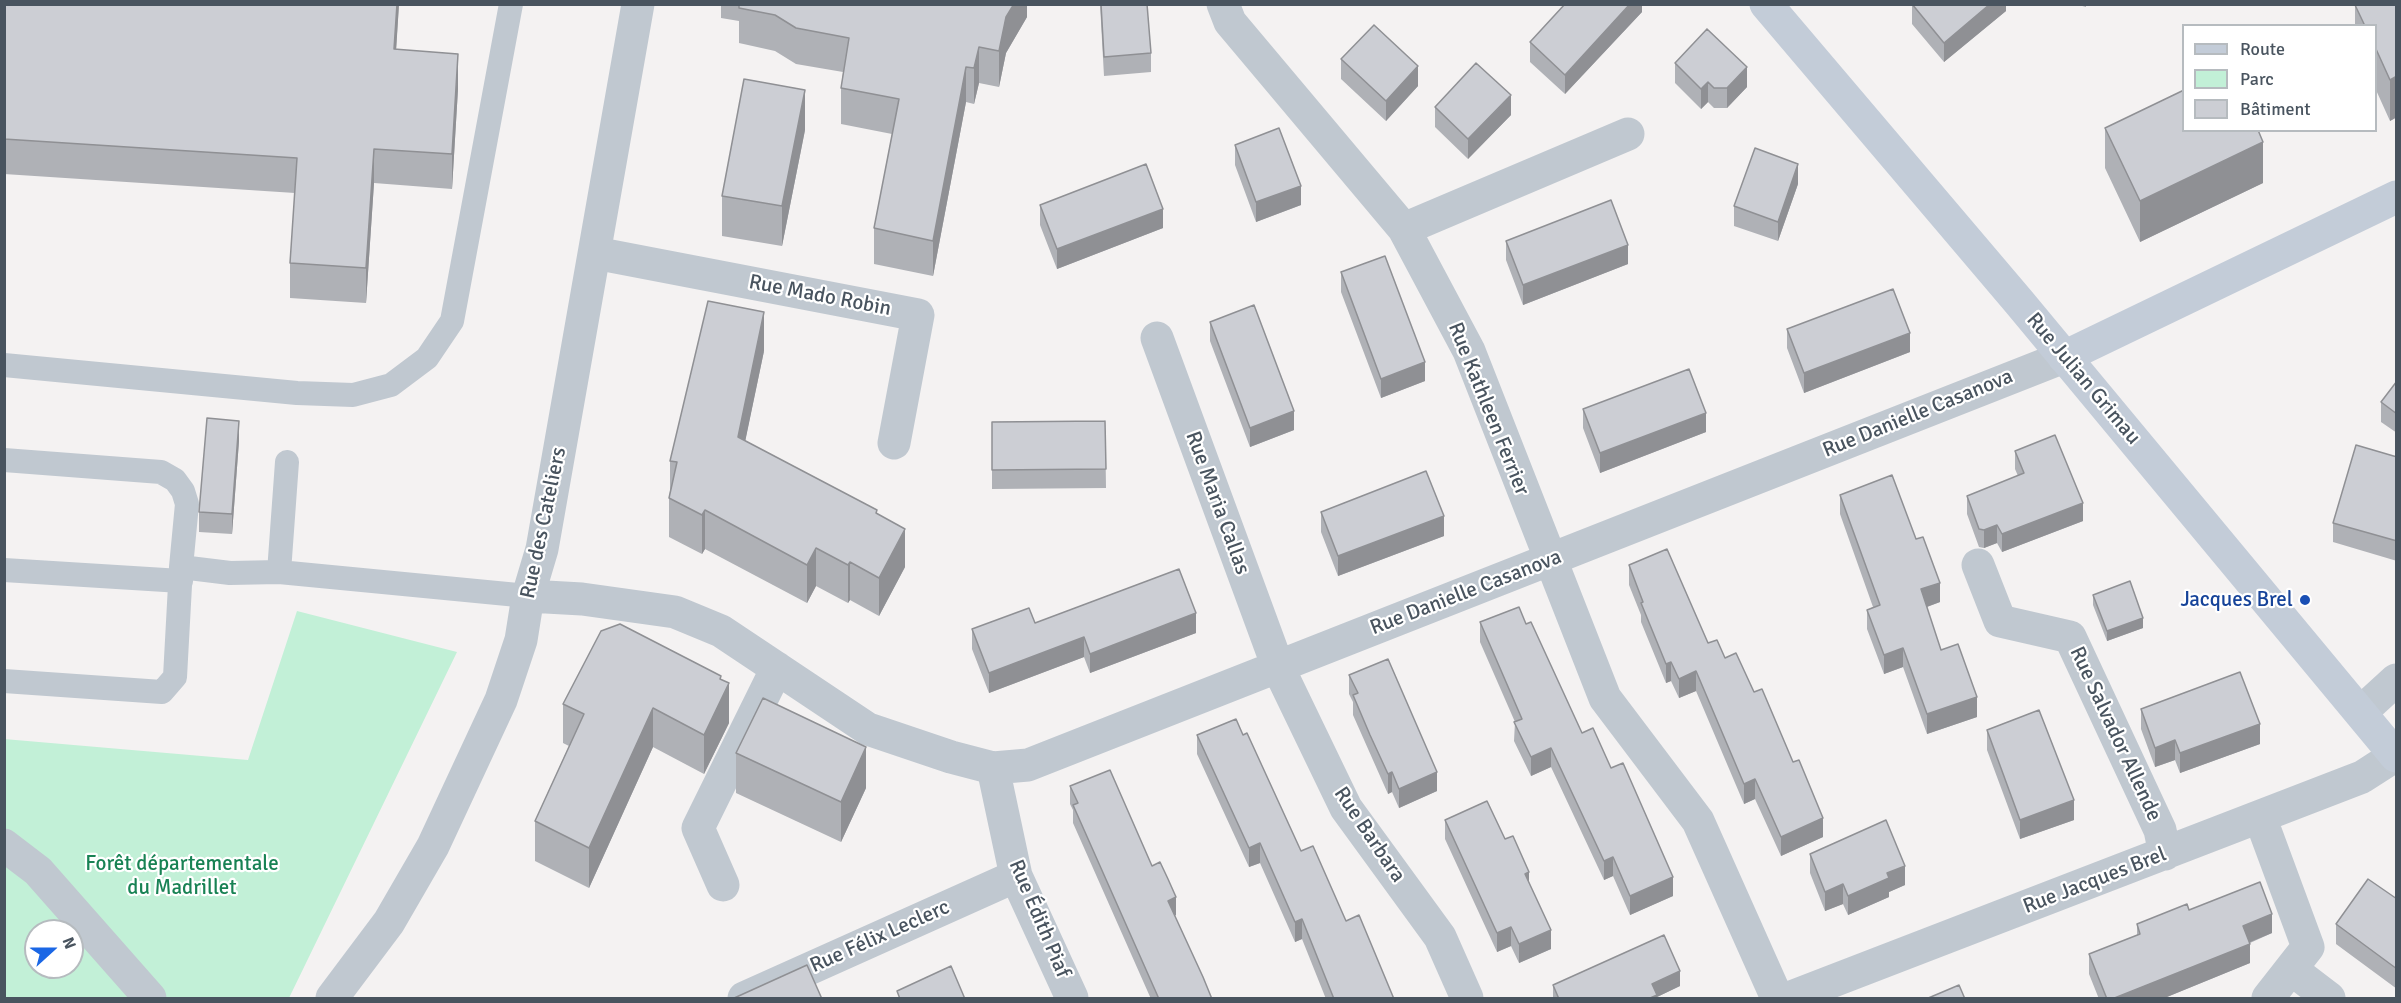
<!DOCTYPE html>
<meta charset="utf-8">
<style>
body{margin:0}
#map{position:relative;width:2401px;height:1003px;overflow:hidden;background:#f4f2f2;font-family:Signika,sans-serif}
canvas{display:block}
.frame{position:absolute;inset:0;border:6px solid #49545f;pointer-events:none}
.legend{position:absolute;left:2182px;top:24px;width:195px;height:108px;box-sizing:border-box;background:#fff;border:2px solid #b6bbbf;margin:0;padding:8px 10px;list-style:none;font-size:18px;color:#49545f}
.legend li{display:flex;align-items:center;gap:12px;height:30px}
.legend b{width:30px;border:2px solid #b6bbbf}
.north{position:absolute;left:24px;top:919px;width:60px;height:60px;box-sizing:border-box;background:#fff;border:2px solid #b6bbbf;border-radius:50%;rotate:69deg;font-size:16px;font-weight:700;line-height:24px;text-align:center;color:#49545f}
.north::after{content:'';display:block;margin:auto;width:21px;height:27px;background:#1b67e5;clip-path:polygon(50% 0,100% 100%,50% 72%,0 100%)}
</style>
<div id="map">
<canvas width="2401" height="1003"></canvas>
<div class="frame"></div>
<ul class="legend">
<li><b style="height:8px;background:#c3ccd8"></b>Route</li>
<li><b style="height:16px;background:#c2f0d7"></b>Parc</li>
<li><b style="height:16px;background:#ccced4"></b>Bâtiment</li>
</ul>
<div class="north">N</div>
</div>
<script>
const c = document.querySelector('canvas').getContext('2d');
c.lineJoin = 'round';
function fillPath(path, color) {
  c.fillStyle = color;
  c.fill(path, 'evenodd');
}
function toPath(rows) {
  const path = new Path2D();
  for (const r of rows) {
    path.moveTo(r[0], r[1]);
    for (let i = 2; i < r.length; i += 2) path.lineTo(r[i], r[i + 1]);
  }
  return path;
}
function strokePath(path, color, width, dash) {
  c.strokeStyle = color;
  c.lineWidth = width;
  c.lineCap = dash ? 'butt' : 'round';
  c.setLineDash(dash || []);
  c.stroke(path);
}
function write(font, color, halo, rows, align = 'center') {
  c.font = font + ' Signika,sans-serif';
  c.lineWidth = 4.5;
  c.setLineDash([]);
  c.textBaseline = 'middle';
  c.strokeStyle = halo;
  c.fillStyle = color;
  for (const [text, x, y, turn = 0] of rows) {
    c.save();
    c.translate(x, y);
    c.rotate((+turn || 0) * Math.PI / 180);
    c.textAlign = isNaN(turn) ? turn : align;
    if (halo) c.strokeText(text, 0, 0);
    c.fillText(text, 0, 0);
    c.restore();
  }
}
fillPath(toPath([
 [297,611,457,652,289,998,5,998,4,739,248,760],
 [36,931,72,931,72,967,36,967]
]), '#c2f0d7');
strokePath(toPath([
 [4,365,297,393,353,395,391,385,427,358,452,321,511,4],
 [4,460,161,472,175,480,183,491,187,504,181,567],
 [287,462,279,572,528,596],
 [4,570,181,581],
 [4,681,162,692,175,677,181,567,230,573,279,572]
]), '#c0c8d0', 24);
strokePath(toPath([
 [1223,4,1230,22,1404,229,1469,351,1605,698,1698,821,1777,998],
 [1404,229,1628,134],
 [595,253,918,315,894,443],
 [1157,338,1278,667,1346,808,1440,937,1467,998],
 [1978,565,2000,621,2070,637,2160,830,2165,854],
 [528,596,582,599,675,612,721,631,868,729,951,757,993,768,1028,765,2064,357],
 [2361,712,2396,680],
 [993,768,1016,876,1072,998],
 [2260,817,2308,947,2268,998],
 [4,845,38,871,150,998],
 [723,885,698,828,777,668],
 [2291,969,2329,998],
 [332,998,389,922,433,846,501,700,521,640,528,596,542,549,638,4],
 [744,998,1016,876],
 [1789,998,2362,777,2396,755]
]), '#c0c8d0', 33);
strokePath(toPath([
 [1766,4,2019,302,2396,756],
 [2064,357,2396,197]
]), '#c3ccd8', 33);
fillPath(toPath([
 [4,4,399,4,396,49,458,89,452,189,374,183,366,303,290,298,290,263,295,193,4,174],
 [721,4,1027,4,1027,17,1006,53,999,87,979,83,974,104,966,102,933,276,874,264,874,228,892,134,841,124,841,88,843,72,796,64,775,51,739,43,739,21,721,18],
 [1100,4,1147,4,1151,53,1151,72,1104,76],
 [1642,4,1642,12,1565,94,1530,62,1530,42],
 [1912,4,2006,4,2006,11,1944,62,1912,24],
 [2075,4,2086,4,2086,7],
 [2397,4,2397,117,2390,121,2376,90,2376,26,2355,26,2355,5],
 [1341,59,1418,86,1386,121,1341,79],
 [1675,63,1747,87,1727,108,1714,108,1708,102,1701,109,1675,83],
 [1435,107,1511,115,1468,159,1435,127],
 [2105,128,2263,183,2140,242,2105,168],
 [805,130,782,246,722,236,722,196],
 [1235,145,1301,205,1256,222,1235,165],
 [1798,184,1778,241,1734,226,1734,206],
 [1040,205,1163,228,1057,269,1040,225],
 [1506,241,1628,264,1523,305,1506,260],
 [1341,272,1425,381,1381,398,1341,292],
 [1210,322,1294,430,1250,447,1210,341],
 [1787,329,1910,352,1804,393,1787,348],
 [764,351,745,441,877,514,905,567,879,616,850,600,848,603,816,586,807,603,705,549,702,554,669,537,669,498,670,491,670,461],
 [2397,381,2397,433,2381,422,2381,402],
 [1583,409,1706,432,1600,473,1583,428],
 [1105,421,1106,488,992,489,992,422],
 [239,441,232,534,199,532,199,512],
 [2015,451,2083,521,2002,552,1997,543,1984,548,1979,547,1967,514,1967,496,2018,476,2015,469],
 [2397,457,2397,561,2333,542,2333,523],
 [1840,495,1940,602,1927,607,1941,650,1977,717,1927,734,1903,667,1884,674,1867,629,1867,610,1873,607,1840,514],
 [1321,512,1444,536,1338,576,1321,532],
 [1629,565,1725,658,1754,692,1823,837,1781,856,1755,799,1744,804,1696,691,1679,698,1671,681,1666,683,1641,622,1641,615,1629,585],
 [2093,595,2143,628,2107,641,2093,605],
 [1480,622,1526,624,1582,733,1611,768,1673,896,1630,915,1613,876,1604,880,1551,767,1531,776,1514,741,1515,722,1480,642],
 [1035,623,1196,633,1090,673,1084,657,989,693,972,649,972,629],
 [1349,675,1437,791,1399,808,1392,792,1388,794,1353,715,1353,702,1349,694],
 [721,679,729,723,704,774,653,747,589,888,535,861,535,821,569,746,563,743,563,704],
 [2141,709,2260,744,2180,773,2175,760,2155,767,2141,729],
 [1987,730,2074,820,2020,839,1987,750],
 [1197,735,1301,851,1346,921,1394,999,1326,999,1302,939,1295,942,1260,863,1249,867,1197,754],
 [736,753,866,788,841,842,736,793],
 [1070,786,1152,866,1176,915,1174,916,1212,999,1151,999,1073,823,1073,810,1070,804],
 [1445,820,1505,839,1529,882,1551,949,1519,963,1511,946,1497,952,1445,839],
 [1810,854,1905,885,1889,892,1889,897,1848,915,1843,904,1825,911,1810,873],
 [2397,899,2397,989,2336,944,2336,924],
 [2189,910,2272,933,2250,943,2250,963,2162,999,2099,999,2089,974,2089,954,2137,936,2137,924],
 [1553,985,1680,986,1657,997,1657,999,1553,999]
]), '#afb1b6');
fillPath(toPath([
 [397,4,399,4,394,84,394,49],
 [1014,4,1027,4,1027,17,1006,53,999,87,999,51,1006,17],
 [1630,4,1642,4,1642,12,1565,94,1565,75],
 [1990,4,2006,4,2006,11,1944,62,1944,43],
 [979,47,979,83,974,104,974,68],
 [458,54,458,89,452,189,452,154],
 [1418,66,1418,86,1386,121,1386,101],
 [966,67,966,102,933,276,933,241],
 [1747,67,1747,87,1727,108,1727,88],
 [2397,76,2397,117,2390,121,2390,80],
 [1708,82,1708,102,1701,109,1701,89],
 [805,90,805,130,782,246,782,206],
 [1511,95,1511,115,1468,159,1468,139],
 [2263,142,2263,183,2140,242,2140,201],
 [374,149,374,183,366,303,366,268],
 [1798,164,1798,184,1778,241,1778,222],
 [1301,186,1301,205,1256,222,1256,202],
 [1163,209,1163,228,1057,269,1057,249],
 [1628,245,1628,264,1523,305,1523,285],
 [764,312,764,351,738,476,738,437],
 [1910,333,1910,352,1804,393,1804,373],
 [1425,362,1425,381,1381,398,1381,379],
 [1294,411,1294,430,1250,447,1250,428],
 [1706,413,1706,432,1600,473,1600,453],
 [239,421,239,441,232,534,232,514],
 [2083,503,2083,521,2002,552,2002,534],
 [705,510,705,549,702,554,702,515],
 [1444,516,1444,536,1338,576,1338,556],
 [1997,525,1997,543,1984,548,1984,530],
 [905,529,905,567,879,616,879,578],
 [816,548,816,586,807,603,807,565],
 [850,562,850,600,848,603,848,565],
 [1940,583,1940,602,1921,609,1921,589],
 [1196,613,1196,633,1090,673,1090,654],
 [2143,618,2143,628,2107,641,2107,631],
 [1084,637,1084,657,989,693,989,673],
 [1903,648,1903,667,1884,674,1884,655],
 [1671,662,1671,681,1666,683,1666,664],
 [1696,671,1696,691,1679,698,1679,679],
 [721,676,721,700,729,683,729,723,704,774,704,735],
 [1977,697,1977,717,1927,734,1927,714],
 [653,708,653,747,589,888,589,848],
 [2260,724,2260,744,2180,773,2180,753],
 [2175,740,2175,760,2155,767,2155,748],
 [866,747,866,788,841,842,841,802],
 [1551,748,1551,767,1531,776,1531,757],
 [1392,772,1392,792,1388,794,1388,774],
 [1437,772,1437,791,1399,808,1399,789],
 [1755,779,1755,799,1744,804,1744,784],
 [2074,800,2074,820,2020,839,2020,820],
 [1823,818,1823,837,1781,856,1781,837],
 [1260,843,1260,863,1249,867,1249,848],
 [1613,857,1613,876,1604,880,1604,861],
 [1905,866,1905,885,1889,892,1889,897,1848,915,1848,896,1887,873],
 [1529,872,1529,891,1525,874],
 [1673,877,1673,896,1630,915,1630,896],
 [1843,884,1843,904,1825,911,1825,892],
 [1176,897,1176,915,1168,919,1168,901],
 [2272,914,2272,933,2243,945,2243,926],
 [1302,919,1302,939,1295,942,1295,922],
 [1511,927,1511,946,1497,952,1497,933],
 [1551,930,1551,949,1519,963,1519,944],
 [2250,944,2250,963,2162,999,2112,999],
 [1680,971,1680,986,1657,997,1657,999,1648,999,1652,984]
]), '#8f9094');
const building = toPath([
 [4,4,397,4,394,49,458,54,452,154,374,149,366,268,290,263,297,158,4,139,4,4],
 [739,4,1014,4,1006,17,999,51,979,47,974,68,966,67,933,241,874,228,899,99,841,88,849,38,796,28,775,15,739,8,739,4],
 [1101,4,1147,4,1151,53,1104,57,1101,4],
 [1565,4,1630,4,1565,75,1530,42,1565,4],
 [1912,4,1990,4,1944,43,1912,4],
 [2356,4,2397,4,2397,76,2390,80,2376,49,2376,26,2365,26,2355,5,2356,4],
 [1374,25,1418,66,1386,101,1341,59,1374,25],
 [1707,29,1747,67,1727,88,1714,88,1708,82,1701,89,1675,63,1707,29],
 [1476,63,1511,95,1468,139,1435,107,1476,63],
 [744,79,805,90,782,206,722,196,744,79],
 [2184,90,2184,130,2258,130,2263,142,2140,201,2105,128,2184,90],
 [1279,128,1301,186,1256,202,1235,145,1279,128],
 [1755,148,1798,164,1778,222,1734,206,1755,148],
 [1146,164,1163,209,1057,249,1040,205,1146,164],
 [1611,200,1628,245,1523,285,1506,241,1611,200],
 [1385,256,1425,362,1381,379,1341,272,1385,256],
 [1893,289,1910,333,1804,373,1787,329,1893,289],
 [708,301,764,312,738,437,877,510,876,513,905,529,879,578,850,562,848,565,816,548,807,565,705,510,702,515,669,498,677,462,670,461,708,301],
 [1254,305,1294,411,1250,428,1210,322,1254,305],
 [1689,369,1706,413,1600,453,1583,409,1689,369],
 [2397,381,2397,414,2381,402,2397,381],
 [207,418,239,421,232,514,199,512,207,418],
 [1105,421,1106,469,992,470,992,422,1105,421],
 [2055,435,2083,503,2002,534,1997,525,1984,530,1979,529,1967,496,2024,473,2015,451,2055,435],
 [2356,445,2397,457,2397,541,2333,523,2356,445],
 [1426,471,1444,516,1338,556,1321,512,1426,471],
 [1892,475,1916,539,1923,537,1940,583,1921,589,1941,650,1958,644,1977,697,1927,714,1903,648,1884,655,1867,610,1880,605,1840,495,1892,475],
 [1667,549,1708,643,1717,640,1725,658,1736,653,1754,692,1762,689,1793,762,1799,760,1823,818,1781,837,1755,779,1744,784,1696,671,1679,679,1671,662,1666,664,1641,603,1643,602,1629,565,1667,549],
 [1179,569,1196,613,1090,654,1084,637,989,673,972,629,1029,608,1035,623,1179,569],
 [2130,581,2143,618,2107,631,2093,595,2130,581],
 [1519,607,1526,624,1531,622,1582,733,1593,728,1611,768,1623,763,1673,877,1630,896,1613,857,1604,861,1551,748,1531,757,1514,722,1522,719,1480,622,1519,607],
 [620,624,721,676,720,679,729,683,704,735,653,708,589,848,535,821,584,714,563,704,601,631,620,624],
 [1388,659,1437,772,1399,789,1392,772,1388,774,1370,735,1353,695,1358,693,1349,675,1388,659],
 [2240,672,2260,724,2180,753,2175,740,2155,748,2141,709,2240,672],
 [763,698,866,747,841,802,736,753,763,698],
 [2039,710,2074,800,2020,820,1987,730,2039,710],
 [1236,719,1243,735,1247,733,1301,851,1313,846,1346,921,1359,915,1394,999,1334,999,1302,919,1295,922,1260,843,1249,848,1197,735,1236,719],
 [1110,770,1152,866,1160,862,1168,879,1176,897,1168,901,1203,977,1212,999,1159,999,1073,805,1078,803,1070,786,1110,770],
 [1487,801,1505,839,1513,836,1529,872,1525,874,1551,930,1519,944,1511,927,1497,933,1445,820,1487,801],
 [1886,820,1905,866,1887,873,1889,878,1848,896,1843,884,1825,892,1810,854,1886,820],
 [2368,879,2397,899,2397,969,2336,924,2368,879],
 [2260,882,2272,914,2243,926,2250,944,2112,999,2107,999,2089,954,2140,934,2137,924,2187,904,2189,910,2260,882],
 [1664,935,1680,971,1652,984,1657,995,1648,999,1559,999,1553,985,1664,935],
 [807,965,822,999,732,999,807,965],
 [951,966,965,999,900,999,897,991,951,966],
 [1959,985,1965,999,1926,999,1959,985]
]);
fillPath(building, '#ccced4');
strokePath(building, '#8f9094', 1.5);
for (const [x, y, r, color] of [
 [2305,600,6,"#1a4fb4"]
]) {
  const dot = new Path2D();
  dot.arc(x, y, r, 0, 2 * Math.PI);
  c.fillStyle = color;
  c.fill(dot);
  strokePath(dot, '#fff', 2);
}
write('21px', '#49545f', '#fff', [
 ["Rue Mado Robin",820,296,11],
 ["Rue Julian Grimau",2083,379,50],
 ["Rue Kathleen Ferrier",1488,409,68],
 ["Rue Danielle Casanova",1918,414,-22],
 ["Rue Maria Callas",1217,503,70],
 ["Rue des Cateliers",544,523,-78],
 ["Rue Danielle Casanova",1466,593,-21],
 ["Rue Salvador Allende",2115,734,65],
 ["Rue Barbara",1369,835,56],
 ["Rue Jacques Brel",2095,881,-21],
 ["Rue Édith Piaf",1039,919,67],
 ["Rue Félix Leclerc",880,937,-24]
]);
write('21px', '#164399', '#fff', [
 ["Jacques Brel",2293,600]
], 'right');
write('21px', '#188254', '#fff', [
 ["Forêt départementale",182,864],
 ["du Madrillet",182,888]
]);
</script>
